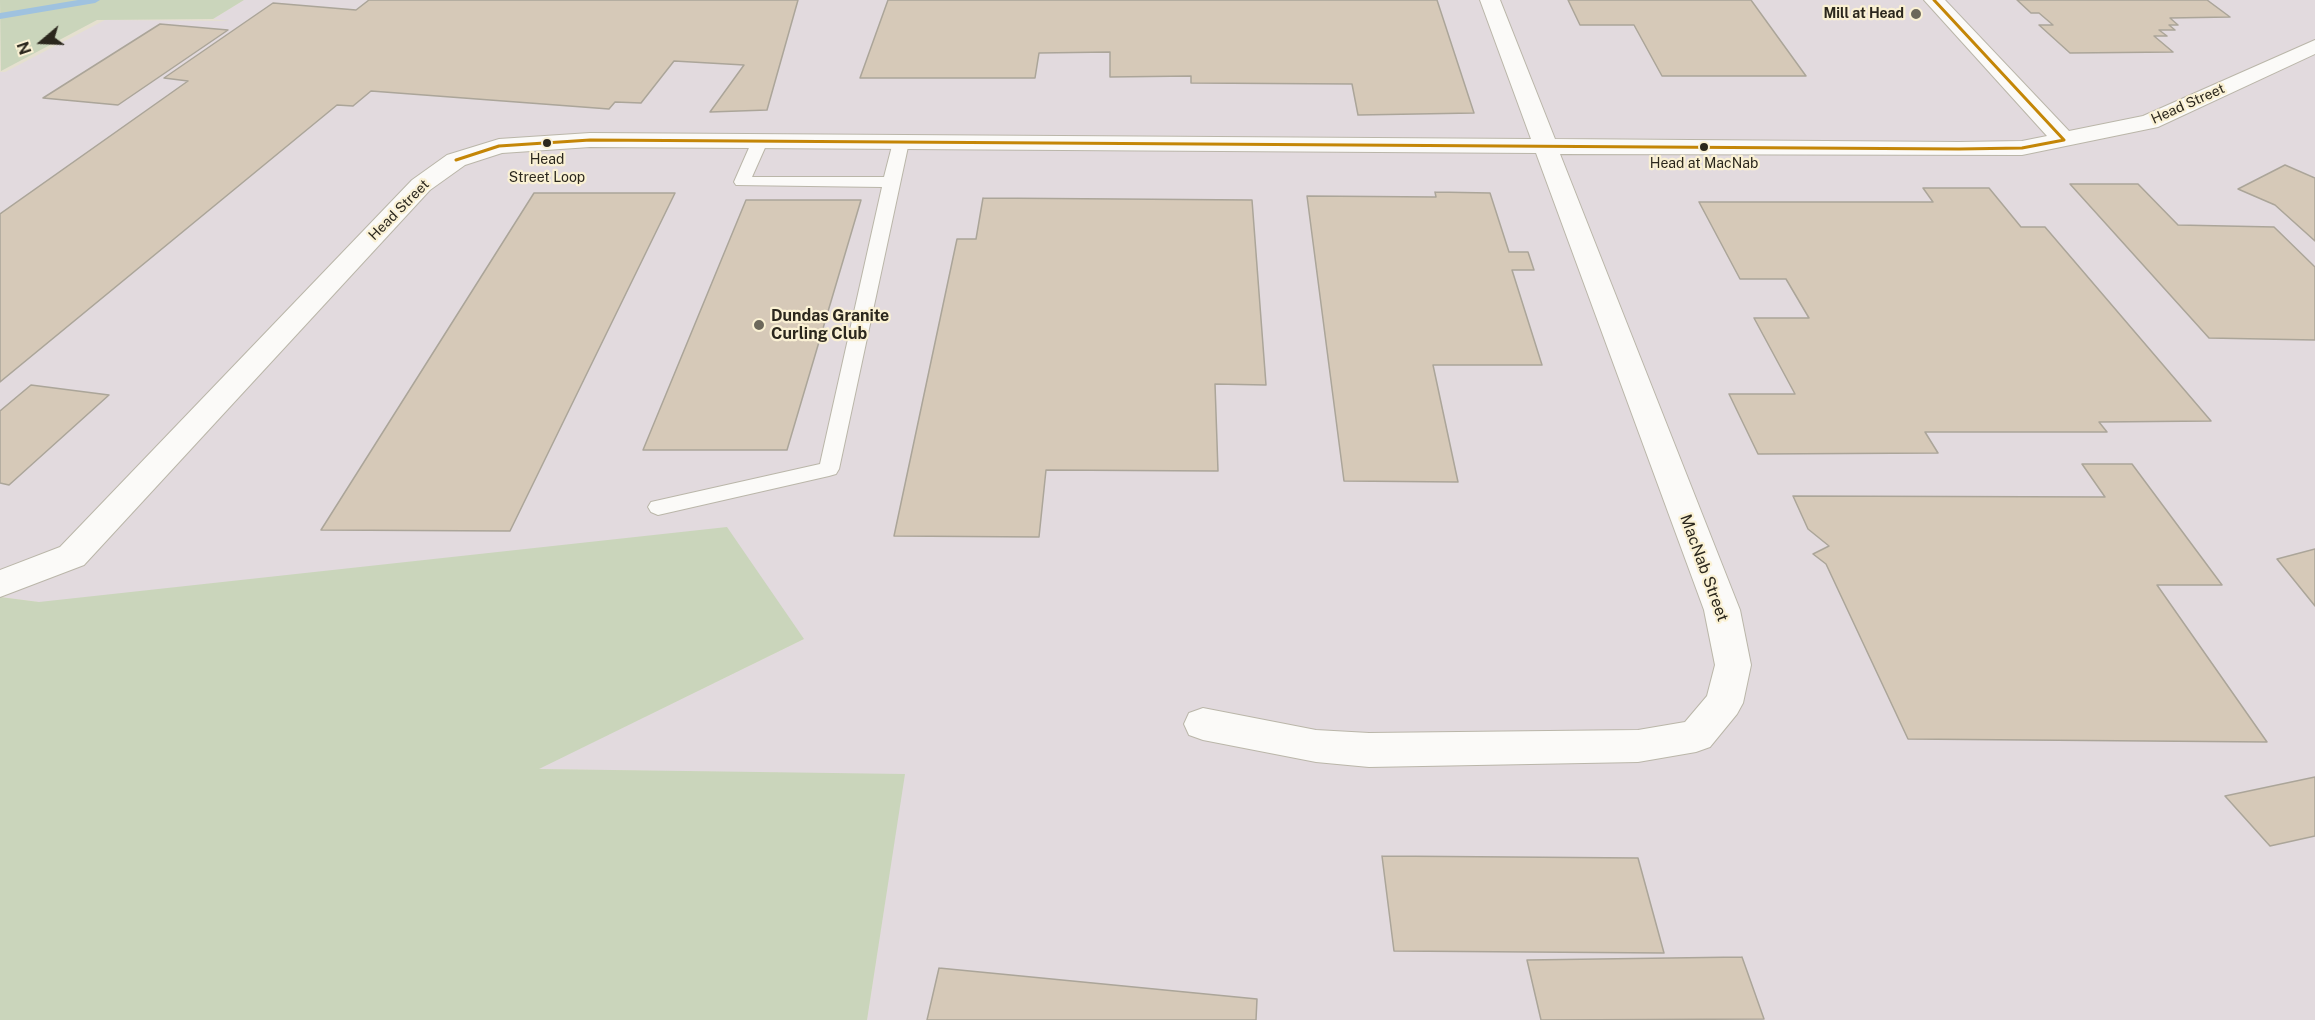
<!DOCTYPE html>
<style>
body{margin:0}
#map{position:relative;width:2315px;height:1020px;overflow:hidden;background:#e5e0cf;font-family:"Public Sans",sans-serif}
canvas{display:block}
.north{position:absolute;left:12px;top:12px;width:60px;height:60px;-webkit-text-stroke:4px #faf1d4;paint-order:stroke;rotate:251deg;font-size:16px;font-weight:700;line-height:24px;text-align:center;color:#2b271d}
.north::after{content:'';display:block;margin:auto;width:21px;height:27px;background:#2b271d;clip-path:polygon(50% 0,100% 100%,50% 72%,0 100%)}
</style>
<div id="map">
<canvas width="2315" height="1020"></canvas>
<div class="north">N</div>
</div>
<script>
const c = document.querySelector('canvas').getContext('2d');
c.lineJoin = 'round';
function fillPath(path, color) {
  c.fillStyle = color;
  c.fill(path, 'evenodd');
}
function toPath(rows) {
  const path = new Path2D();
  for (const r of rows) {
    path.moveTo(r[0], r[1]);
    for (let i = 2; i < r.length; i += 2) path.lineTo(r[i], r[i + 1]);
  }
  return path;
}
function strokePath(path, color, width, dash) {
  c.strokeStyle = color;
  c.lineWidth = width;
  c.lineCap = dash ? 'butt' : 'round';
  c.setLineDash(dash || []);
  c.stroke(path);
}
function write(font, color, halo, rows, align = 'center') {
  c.font = font + ' "Public Sans",sans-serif';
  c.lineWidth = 4.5;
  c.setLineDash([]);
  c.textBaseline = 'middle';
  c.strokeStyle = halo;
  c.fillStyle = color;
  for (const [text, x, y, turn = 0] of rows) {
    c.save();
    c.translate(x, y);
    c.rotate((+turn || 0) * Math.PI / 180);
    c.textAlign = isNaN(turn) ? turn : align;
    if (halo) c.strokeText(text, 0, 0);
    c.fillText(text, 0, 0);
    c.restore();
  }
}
fillPath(toPath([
 [244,0,2315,0,2315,1020,867,1020,904,775,538,769,804,639,39,602,0,597,0,72,5,72,105,20,229,21,213,19]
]), '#e2dade');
fillPath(toPath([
 [0,0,244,0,213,19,97,20,1,71],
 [727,527,804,639,539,769,905,774,867,1020,0,1020,0,597,39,602]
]), '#cad5bb');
fillPath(toPath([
 [78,0,100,0,95,3,0,19,0,13,78,0]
]), '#9fc2df');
const building = toPath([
 [369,0,798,0,767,110,710,112,744,65,674,61,641,103,615,102,609,109,371,91,353,106,337,105,0,382,0,214,188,81,164,78,273,3,356,10,369,0],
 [888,0,1437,0,1474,113,1358,115,1352,84,1191,83,1191,76,1110,77,1110,52,1039,53,1035,78,860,78,888,0],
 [1568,0,1751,0,1806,76,1662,76,1634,25,1580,25,1568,0],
 [2017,0,2207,0,2230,17,2170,18,2178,25,2169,25,2175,30,2159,30,2167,36,2154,36,2173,52,2070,53,2039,25,2053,25,2039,13,2031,13,2017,0],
 [160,24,228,30,118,105,43,98,160,24],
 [2285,165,2315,178,2315,241,2275,205,2238,189,2285,165],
 [2070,184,2138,184,2178,225,2274,227,2315,267,2315,340,2209,338,2070,184],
 [1923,188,1989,188,2021,227,2045,227,2211,421,2099,422,2107,432,1925,432,1938,453,1758,454,1729,394,1795,394,1754,318,1809,318,1786,279,1740,279,1699,202,1933,202,1923,188],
 [1435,192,1490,193,1509,252,1528,252,1534,270,1512,270,1542,365,1433,365,1458,482,1344,481,1307,196,1436,197,1435,192],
 [534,193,675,193,510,531,321,530,534,193],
 [983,198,1252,200,1266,385,1215,384,1218,471,1046,470,1039,537,894,536,957,239,976,239,983,198],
 [746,200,861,200,787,450,643,450,746,200],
 [31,385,109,395,9,485,0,483,0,411,31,385],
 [2082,464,2132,464,2222,585,2157,585,2267,742,1908,739,1826,564,1813,554,1829,546,1808,529,1793,496,2105,497,2082,464],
 [2315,549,2315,606,2277,559,2315,549],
 [2315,777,2315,836,2270,846,2225,796,2315,777],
 [1382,856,1638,858,1664,953,1394,951,1382,856],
 [1742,957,1764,1019,1541,1020,1527,960,1742,957],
 [939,968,1257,999,1256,1020,927,1020,939,968]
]);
fillPath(building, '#d6c9b8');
strokePath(building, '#aba599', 1.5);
const service = toPath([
 [760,136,768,141,752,177,884,177,893,142,901,137,909,142,839,469,836,474,829,476,658,515,651,512,648,507,651,502,820,464,882,187,736,185,734,182,752,141,760,136]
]);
const minor = toPath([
 [1480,0,1500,0,1555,139,1959,142,2022,141,2047,136,1924,0,1945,0,2069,131,2143,116,2315,40,2315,54,2158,127,2022,155,1560,154,1740,610,1751,665,1743,703,1737,714,1710,747,1696,752,1638,762,1369,767,1316,762,1203,740,1189,735,1184,724,1189,713,1203,708,1316,730,1369,733,1638,730,1685,722,1707,696,1715,665,1704,610,1536,153,590,147,502,153,465,165,430,190,84,565,0,597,0,570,60,547,412,180,447,155,499,139,590,133,1531,139,1480,0]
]);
strokePath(service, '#bab6a9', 2);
strokePath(minor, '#bab6a9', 2);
fillPath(service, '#fbfaf8');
fillPath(minor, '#fbfaf8');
strokePath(toPath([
 [1934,0,2064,140],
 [456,160,499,146,590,140,1959,149,2022,148,2064,140]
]), '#c48607', 3);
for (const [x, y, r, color] of [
 [1916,14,6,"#6c685b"],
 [547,143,5,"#2b271d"],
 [1704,147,5,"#2b271d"],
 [759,325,6,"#6c685b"]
]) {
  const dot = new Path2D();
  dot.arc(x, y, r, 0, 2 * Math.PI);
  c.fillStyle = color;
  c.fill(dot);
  strokePath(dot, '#faf1d4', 2);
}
write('bold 14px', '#2b271d', '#faf1d4', [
 ["Mill at Head",1904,14]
], 'right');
write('14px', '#2b271d', '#faf1d4', [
 ["Head Street",2188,104,-24],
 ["Head Street",399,210,-45]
]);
write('14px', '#2b271d', '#faf1d4', [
 ["Head",547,160],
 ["Street Loop",547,178],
 ["Head at MacNab",1704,164]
]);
write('bold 16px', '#2b271d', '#faf1d4', [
 ["Dundas Granite",771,316],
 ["Curling Club",771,334]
], 'left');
write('16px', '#2b271d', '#faf1d4', [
 ["MacNab Street",1704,568,70]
]);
</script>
